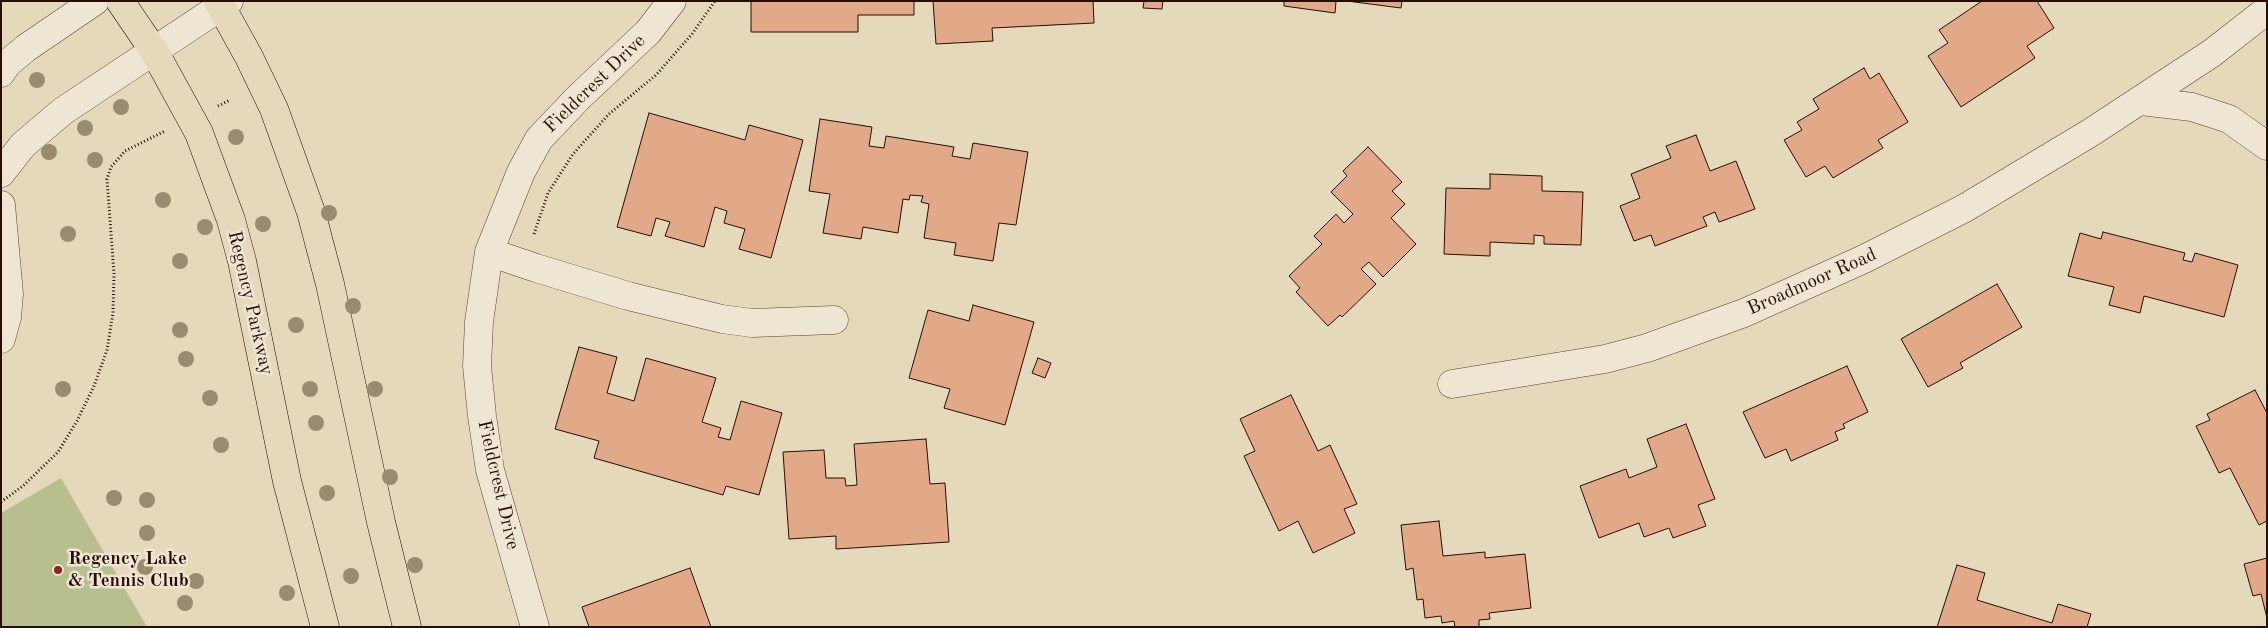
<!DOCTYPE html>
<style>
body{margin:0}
#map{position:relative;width:2268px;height:628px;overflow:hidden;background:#e5d9bb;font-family:"Old Standard TT",serif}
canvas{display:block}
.frame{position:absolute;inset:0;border:2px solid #280d03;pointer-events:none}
</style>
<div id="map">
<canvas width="2268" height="628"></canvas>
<div class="frame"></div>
</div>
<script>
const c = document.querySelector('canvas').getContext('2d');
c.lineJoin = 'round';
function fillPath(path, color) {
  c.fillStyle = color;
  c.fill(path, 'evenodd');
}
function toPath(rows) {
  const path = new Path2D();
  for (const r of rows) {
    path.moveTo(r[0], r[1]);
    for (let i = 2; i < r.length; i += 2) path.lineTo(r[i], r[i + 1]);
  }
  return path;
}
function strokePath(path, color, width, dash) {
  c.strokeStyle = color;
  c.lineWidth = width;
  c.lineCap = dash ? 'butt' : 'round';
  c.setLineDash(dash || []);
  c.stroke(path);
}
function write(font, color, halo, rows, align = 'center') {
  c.font = font + ' "Old Standard TT",serif';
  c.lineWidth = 5;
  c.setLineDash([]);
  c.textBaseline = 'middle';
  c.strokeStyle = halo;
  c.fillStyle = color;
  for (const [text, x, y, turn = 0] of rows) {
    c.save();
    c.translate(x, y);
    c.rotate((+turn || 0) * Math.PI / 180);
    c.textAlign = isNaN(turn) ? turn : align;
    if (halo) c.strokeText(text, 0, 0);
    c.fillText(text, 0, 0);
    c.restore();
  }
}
fillPath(toPath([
 [61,478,147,627,1,627,1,513]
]), '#b8be8d');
const building = toPath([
 [751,1,914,1,914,15,858,15,858,32,751,32,751,1],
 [933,1,1093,1,1094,23,992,28,993,41,936,44,933,1],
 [1144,1,1163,1,1162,9,1143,8,1144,1],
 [1284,1,1336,1,1335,13,1284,6,1284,1],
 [1347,1,1402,1,1401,8,1347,1],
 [1982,1,2037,1,2054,28,2027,46,2035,58,1961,107,1928,56,1948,43,1939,30,1982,1],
 [1864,68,1870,79,1879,73,1908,122,1878,140,1883,148,1833,178,1825,166,1806,177,1784,140,1802,130,1797,122,1819,109,1813,99,1864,68],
 [649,113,745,140,749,125,803,140,771,258,739,249,745,229,724,223,727,211,715,207,704,247,665,236,670,222,656,218,651,236,617,227,649,113],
 [820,119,872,127,869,146,884,148,886,136,954,147,952,156,970,159,973,143,1028,152,1016,225,999,223,993,261,954,255,956,243,924,238,929,204,921,202,923,196,910,195,909,200,903,199,898,233,863,227,861,239,823,233,830,194,809,191,820,119],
 [1696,135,1710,171,1736,161,1755,209,1719,222,1715,212,1703,217,1707,226,1655,246,1651,235,1634,241,1620,206,1640,198,1631,174,1671,158,1666,146,1696,135],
 [1368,147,1402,182,1392,191,1405,204,1391,218,1416,244,1383,277,1369,262,1361,269,1376,284,1342,317,1340,315,1328,326,1296,292,1300,288,1289,276,1322,244,1314,236,1336,214,1344,223,1353,214,1331,192,1347,176,1343,171,1368,147],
 [1490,174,1542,176,1542,191,1583,192,1581,245,1544,244,1544,236,1534,235,1534,244,1490,242,1490,256,1444,254,1446,188,1490,189,1490,174],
 [2103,232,2185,253,2183,260,2192,262,2195,253,2238,265,2224,317,2144,296,2140,313,2109,305,2114,287,2068,276,2080,233,2101,239,2103,232],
 [1997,284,2022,327,1960,363,1963,368,1928,387,1901,339,1997,284],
 [973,305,1034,322,1005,425,944,408,950,389,909,378,928,310,969,321,973,305],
 [579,347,617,357,607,393,634,401,646,358,716,378,702,422,721,428,718,437,730,440,741,401,782,413,759,495,726,486,723,495,594,458,599,441,555,429,579,347],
 [1038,358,1051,363,1045,378,1032,373,1038,358],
 [1847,366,1868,412,1843,424,1845,428,1835,432,1838,440,1791,461,1786,449,1765,458,1743,412,1847,366],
 [2255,390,2267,413,2267,521,2259,525,2230,468,2219,473,2196,426,2210,420,2207,414,2255,390],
 [1291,395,1318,451,1330,445,1357,504,1344,509,1355,533,1313,553,1298,521,1279,531,1244,456,1255,451,1240,419,1291,395],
 [1686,424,1715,499,1698,505,1706,526,1673,538,1669,528,1644,537,1639,523,1599,538,1580,486,1626,469,1629,478,1657,467,1647,439,1686,424],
 [926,439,930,484,945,483,949,542,836,549,836,536,789,539,783,452,824,450,826,478,845,478,846,486,857,485,854,444,926,439],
 [1439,521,1443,556,1485,552,1485,558,1525,554,1531,608,1489,613,1490,619,1479,620,1479,627,1455,627,1454,621,1442,623,1441,616,1425,618,1423,599,1417,600,1413,568,1406,570,1401,525,1439,521],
 [2267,558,2267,618,2261,594,2253,596,2244,564,2267,558],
 [1957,565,1985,573,1977,600,2052,623,2058,604,2091,614,2087,627,1937,627,1957,565],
 [690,568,711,627,589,627,582,607,690,568]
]);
fillPath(building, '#e2a988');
strokePath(building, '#280d03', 1);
const minor = toPath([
 [1,73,7,64,26,48,95,1],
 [2141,101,2192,107,2229,119,2267,146],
 [1,173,23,145,63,111,229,1],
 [1,205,9,294,7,317,1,339],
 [489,252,536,268,628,296,722,319,752,323,834,320],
 [1452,384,1605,359,1647,348,1744,313,1864,259,1965,208,2090,133,2212,53,2267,10],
 [535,627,490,470,482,416,477,366,479,322,489,252,521,172,539,139,578,98,648,32,672,1]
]);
const major = toPath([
 [120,1,154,51,199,133,231,220,242,261,287,481,325,627],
 [218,1,249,57,274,109,311,212,330,284,381,522,407,627]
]);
strokePath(minor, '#574031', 29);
strokePath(major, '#280d03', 29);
strokePath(toPath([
 [218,106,230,100],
 [534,234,548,193,573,154,609,114,656,75,692,34,715,1],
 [1,502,24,485,58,452,77,421,94,386,107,350,113,313,114,274,107,179,111,167,125,151,165,131]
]), '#280d03', 3, [1, 2.5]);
strokePath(minor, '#eee6d3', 28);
strokePath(major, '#e5d9bb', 28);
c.fillStyle = '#998b70';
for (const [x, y] of [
 [37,80],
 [121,107],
 [85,128],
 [236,137],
 [49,152],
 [95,160],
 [163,200],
 [329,213],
 [263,224],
 [205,227],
 [68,234],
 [180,261],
 [353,306],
 [296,325],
 [180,330],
 [186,359],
 [63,389],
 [310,389],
 [375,389],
 [210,398],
 [316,423],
 [221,445],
 [390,477],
 [327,493],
 [114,498],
 [147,500],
 [147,533],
 [415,565],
 [145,567],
 [351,576],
 [196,581],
 [287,593],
 [185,603]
]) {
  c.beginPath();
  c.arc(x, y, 8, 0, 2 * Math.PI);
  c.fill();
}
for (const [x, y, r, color] of [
 [58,570,5,"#8f2418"]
]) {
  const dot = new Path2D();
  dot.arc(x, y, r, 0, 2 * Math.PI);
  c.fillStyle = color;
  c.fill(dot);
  strokePath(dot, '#eee6d3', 2);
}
write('19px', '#280d03', '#eee6d3', [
 ["Fieldcrest Drive",595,84,-44],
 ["Broadmoor Road",1812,282,-24],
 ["Regency Parkway",250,303,77],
 ["Fieldcrest Drive",498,485,77]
]);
write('bold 19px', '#280d03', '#eee6d3', [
 ["Regency Lake",68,559],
 ["& Tennis Club",68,581]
], 'left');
</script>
